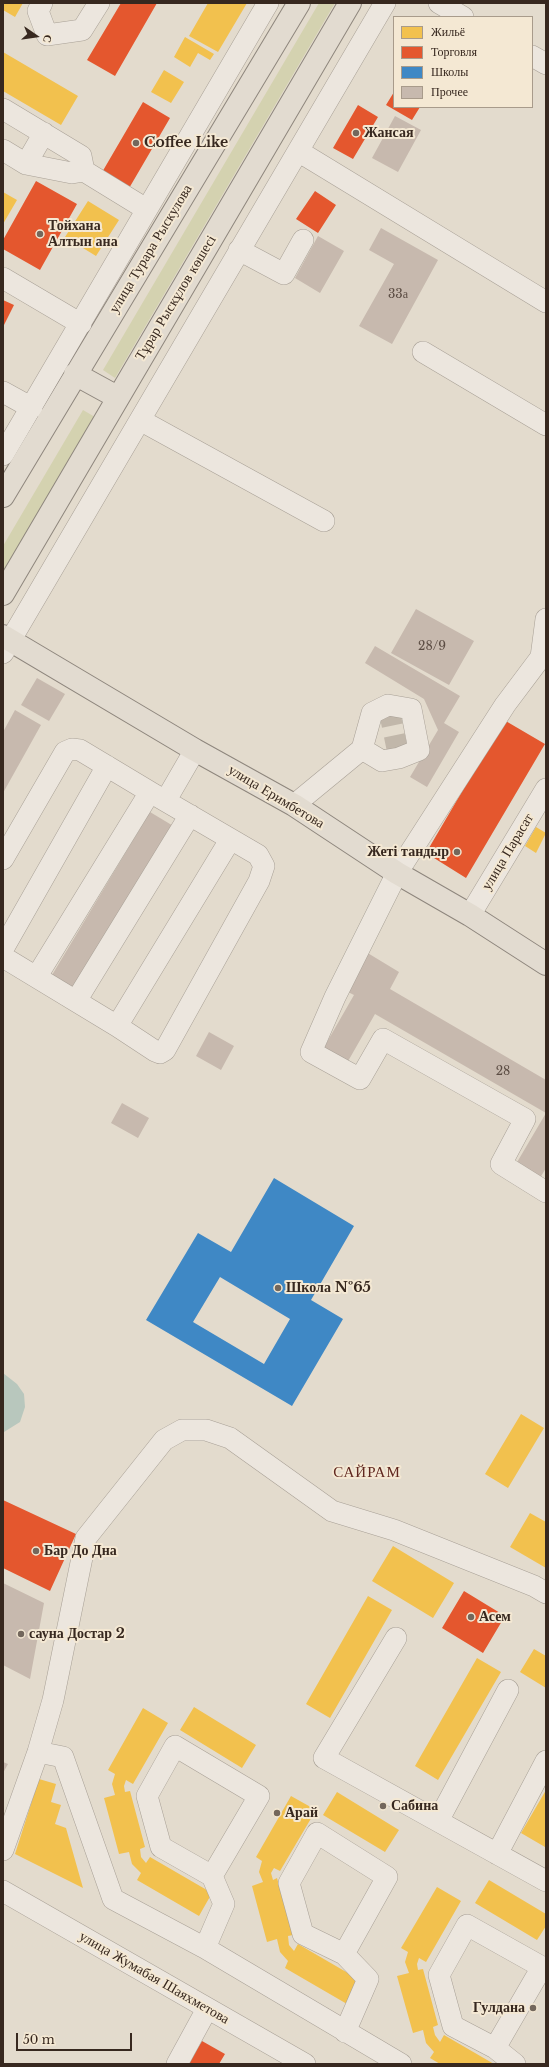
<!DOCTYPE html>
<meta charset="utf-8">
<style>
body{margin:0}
#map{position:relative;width:549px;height:2067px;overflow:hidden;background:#e3dbcd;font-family:"Libre Baskerville",serif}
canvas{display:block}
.frame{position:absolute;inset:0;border:4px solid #37281f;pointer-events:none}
.legend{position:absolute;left:393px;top:16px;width:140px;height:92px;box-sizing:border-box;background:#f4e8d3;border:1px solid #a89b8b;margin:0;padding:5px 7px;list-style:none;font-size:12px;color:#37281f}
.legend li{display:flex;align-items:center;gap:8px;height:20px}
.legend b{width:20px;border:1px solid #a89b8b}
.north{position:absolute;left:16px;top:16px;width:40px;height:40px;-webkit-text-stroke:3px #f4e8d3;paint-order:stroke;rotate:103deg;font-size:11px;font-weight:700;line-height:16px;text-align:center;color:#37281f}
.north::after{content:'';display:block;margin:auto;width:14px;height:18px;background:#37281f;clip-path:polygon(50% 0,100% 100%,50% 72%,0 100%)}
.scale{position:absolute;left:16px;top:2033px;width:116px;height:18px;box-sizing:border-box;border:2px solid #37281f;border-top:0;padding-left:5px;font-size:12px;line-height:14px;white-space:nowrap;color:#37281f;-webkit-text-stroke:3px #f4e8d3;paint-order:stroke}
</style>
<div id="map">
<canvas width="549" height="2067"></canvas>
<div class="frame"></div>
<ul class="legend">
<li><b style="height:11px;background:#f2c14e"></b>Жильё</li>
<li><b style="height:11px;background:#e4572e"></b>Торговля</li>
<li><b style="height:11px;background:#3f88c5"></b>Школы</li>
<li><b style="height:11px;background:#c7b9ae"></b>Прочее</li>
</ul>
<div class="north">С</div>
<div class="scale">50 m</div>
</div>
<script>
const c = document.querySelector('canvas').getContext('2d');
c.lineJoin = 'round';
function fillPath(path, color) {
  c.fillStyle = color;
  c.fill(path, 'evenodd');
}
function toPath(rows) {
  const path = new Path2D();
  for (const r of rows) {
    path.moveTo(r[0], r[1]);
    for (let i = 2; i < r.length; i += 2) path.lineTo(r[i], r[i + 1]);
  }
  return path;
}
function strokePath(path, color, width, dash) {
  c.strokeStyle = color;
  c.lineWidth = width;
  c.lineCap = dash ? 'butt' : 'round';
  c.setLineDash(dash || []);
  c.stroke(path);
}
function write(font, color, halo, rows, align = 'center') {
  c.font = font + ' "Libre Baskerville",serif';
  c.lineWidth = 4;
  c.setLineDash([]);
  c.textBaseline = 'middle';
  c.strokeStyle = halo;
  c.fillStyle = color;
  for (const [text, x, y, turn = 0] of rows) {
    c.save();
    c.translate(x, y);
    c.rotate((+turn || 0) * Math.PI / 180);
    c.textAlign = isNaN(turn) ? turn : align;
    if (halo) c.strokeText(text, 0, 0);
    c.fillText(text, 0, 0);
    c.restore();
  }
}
fillPath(toPath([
 [319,3,335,3,115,378,103,370],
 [83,410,95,417,3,573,3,546]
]), '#d4d2b0');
fillPath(toPath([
 [3,1373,17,1384,24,1394,25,1407,20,1422,4,1432,3,1436]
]), '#b8c7bd');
fillPath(toPath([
 [3,3,23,3,15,17,3,10],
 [208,3,247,3,218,52,189,36],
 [185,37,214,54,210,60,198,53,190,67,174,57],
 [3,52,78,96,61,125,3,91],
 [164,70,184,82,171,103,151,92],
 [3,192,17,200,3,224],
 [88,201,119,220,96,256,65,237],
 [536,827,546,833,536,853,525,846],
 [521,1414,544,1428,508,1488,485,1474],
 [530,1513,546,1522,546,1568,510,1547],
 [393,1546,454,1583,433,1618,372,1581],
 [368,1596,392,1610,330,1718,306,1704],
 [534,1649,546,1656,546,1688,520,1672],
 [477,1658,501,1672,438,1780,415,1766],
 [194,1707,256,1745,242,1768,180,1730],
 [143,1708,168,1723,133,1784,126,1780,124,1786,125,1792,130,1791,145,1847,140,1849,141,1857,146,1863,150,1857,212,1893,199,1916,137,1880,141,1873,132,1864,129,1852,119,1854,104,1798,115,1795,112,1784,115,1774,108,1770],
 [39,1779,56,1784,51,1802,61,1805,55,1824,66,1828,83,1888,15,1854],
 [546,1790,546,1845,545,1847,521,1833],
 [337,1792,399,1830,385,1852,323,1815],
 [291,1796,316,1810,280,1871,274,1868,271,1873,273,1880,277,1878,293,1935,288,1936,289,1945,294,1951,298,1944,360,1980,347,2004,285,1968,288,1961,280,1952,277,1939,267,1942,252,1886,263,1882,259,1872,262,1861,256,1857],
 [489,1880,546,1914,546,1926,537,1940,475,1903],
 [437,1887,461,1901,426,1962,419,1958,417,1964,418,1970,423,1969,438,2025,433,2027,435,2035,440,2042,444,2035,494,2064,440,2064,430,2058,434,2052,426,2043,423,2030,413,2033,397,1976,409,1973,405,1962,408,1952,401,1948]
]), '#f2c14e');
fillPath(toPath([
 [121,3,157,3,115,76,87,60],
 [394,92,394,107,420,107,412,120,386,105],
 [143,102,170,118,128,190,101,174],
 [358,105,378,117,353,159,333,148],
 [36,181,77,204,40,270,3,249,3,240],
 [315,191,336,205,318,233,296,219],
 [3,300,14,305,3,327],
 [504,720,545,744,466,878,426,853],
 [3,1500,76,1534,50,1591,3,1568],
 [464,1591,505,1616,483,1653,442,1628],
 [202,2041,225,2054,219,2064,188,2064]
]), '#e4572e');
fillPath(toPath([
 [274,1178,354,1226,311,1300,343,1319,292,1406,146,1320,198,1233,231,1252],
 [220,1277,290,1319,264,1364,193,1322]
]), '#3f88c5');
fillPath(toPath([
 [395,116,421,130,398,172,372,158],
 [381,228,438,260,392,344,359,326,394,264,369,250],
 [318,236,344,251,320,293,295,278],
 [416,609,474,641,449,685,391,653],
 [375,646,460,696,444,723,459,732,427,787,410,777,438,730,424,699,365,663],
 [37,678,65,694,49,721,21,705],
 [15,710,41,725,3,793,3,732],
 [150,812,175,827,74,995,49,980],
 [366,952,399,972,390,989,546,1080,546,1168,540,1178,516,1164,546,1113,375,1014,347,1063,323,1049,354,995,344,990],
 [209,1032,234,1046,221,1070,196,1056],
 [122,1103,149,1118,138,1138,111,1123],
 [3,1583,44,1603,30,1679,3,1665],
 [3,1762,8,1764,3,1773]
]), '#c7b9ae');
strokePath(toPath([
 [388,705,399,758]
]), '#c1b7aa', 21, [21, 10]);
const minor = toPath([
 [42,3,38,11,47,35,82,30,99,3],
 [439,3,463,17],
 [532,56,546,64],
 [3,109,81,156,84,171,146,209],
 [3,150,26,164,44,133],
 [298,151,546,302],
 [26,164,72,173,84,171],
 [239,250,284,274,303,240],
 [3,278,81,324],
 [423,352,546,425],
 [3,392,32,408],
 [140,420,324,521],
 [3,455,268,3],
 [546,619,541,657,505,705,397,873,335,997,311,1052,360,1079,383,1039,525,1119,501,1164,546,1192],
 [3,653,385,3],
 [166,800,195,750],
 [294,805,362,749,372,713,388,705,411,709,419,750,399,758,382,761,362,749],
 [3,859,65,752,72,749,80,750,150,792],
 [470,915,546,789],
 [3,949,107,766],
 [3,957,117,1026,155,1051,160,1053,165,1050,259,881,264,866,258,855,150,792,37,976],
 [76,1001,190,815],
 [117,1026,230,840],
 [396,1638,324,1758,546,1881],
 [38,1752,63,1757,113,1899,205,1948,401,2064],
 [438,1821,508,1690],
 [3,1850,38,1752,53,1700,86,1538,164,1440,182,1430,206,1430,230,1438,332,1511,394,1530,534,1586,546,1593],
 [497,1854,546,1761],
 [3,1891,305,2064],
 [205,1948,224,1904,212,1876,161,1847,147,1796,175,1746,259,1796,212,1876],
 [344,1954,387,1877,317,1833,289,1883,303,1934,344,1954,368,1979,345,2032],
 [495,2048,542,1967,467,1925,439,1975,453,2026,495,2048,515,2064],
 [177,2064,207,2009]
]);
const major = toPath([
 [75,374,117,397],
 [3,496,299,3],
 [3,594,350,3],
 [3,636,195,750,294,805,397,873,470,915,546,964]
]);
strokePath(minor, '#a8a096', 22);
strokePath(major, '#8e867d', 24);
strokePath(minor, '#ece6de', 21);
strokePath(major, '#e2dbd0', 22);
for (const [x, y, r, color] of [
 [356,133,4,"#73675c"],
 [136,143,4,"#73675c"],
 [40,234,4,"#73675c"],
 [457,852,4,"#73675c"],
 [278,1288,4,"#73675c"],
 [36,1551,4,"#73675c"],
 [471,1617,4,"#73675c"],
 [21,1634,4,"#73675c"],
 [383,1806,4,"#73675c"],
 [277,1813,4,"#73675c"],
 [533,2008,4,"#73675c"]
]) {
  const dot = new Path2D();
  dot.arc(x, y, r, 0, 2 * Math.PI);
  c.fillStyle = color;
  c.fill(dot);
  strokePath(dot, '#f4e8d3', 1.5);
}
write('12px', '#5b4c43', null, [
 ["33а",398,295],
 ["28/9",432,647],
 ["28",503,1072]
]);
write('bold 14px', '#37281f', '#f4e8d3', [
 ["Жансая",364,133],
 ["Coffee Like",144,143],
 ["Тойхана",48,226],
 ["Алтын ана",48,242],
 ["Жеті тандыр",449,852,"right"],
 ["Школа №65",286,1288],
 ["Бар До Дна",44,1551],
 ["Асем",479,1617],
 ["сауна Достар 2",29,1634],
 ["Сабина",391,1806],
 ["Арай",285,1813],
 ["Гулдана",525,2008,"right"]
], 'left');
write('14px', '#37281f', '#f4e8d3', [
 ["улица Турара Рыскулова",151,249,-59],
 ["Тұрар Рыскұлов көшесі",176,298,-59],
 ["улица Еримбетова",276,797,31],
 ["улица Парасат",508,852,-59],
 ["улица Жумабая Шаяхметова",154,1978,30]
]);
c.letterSpacing = '1px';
write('15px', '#612820', '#f4e8d3', [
 ["САЙРАМ",367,1473]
]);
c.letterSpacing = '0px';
</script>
